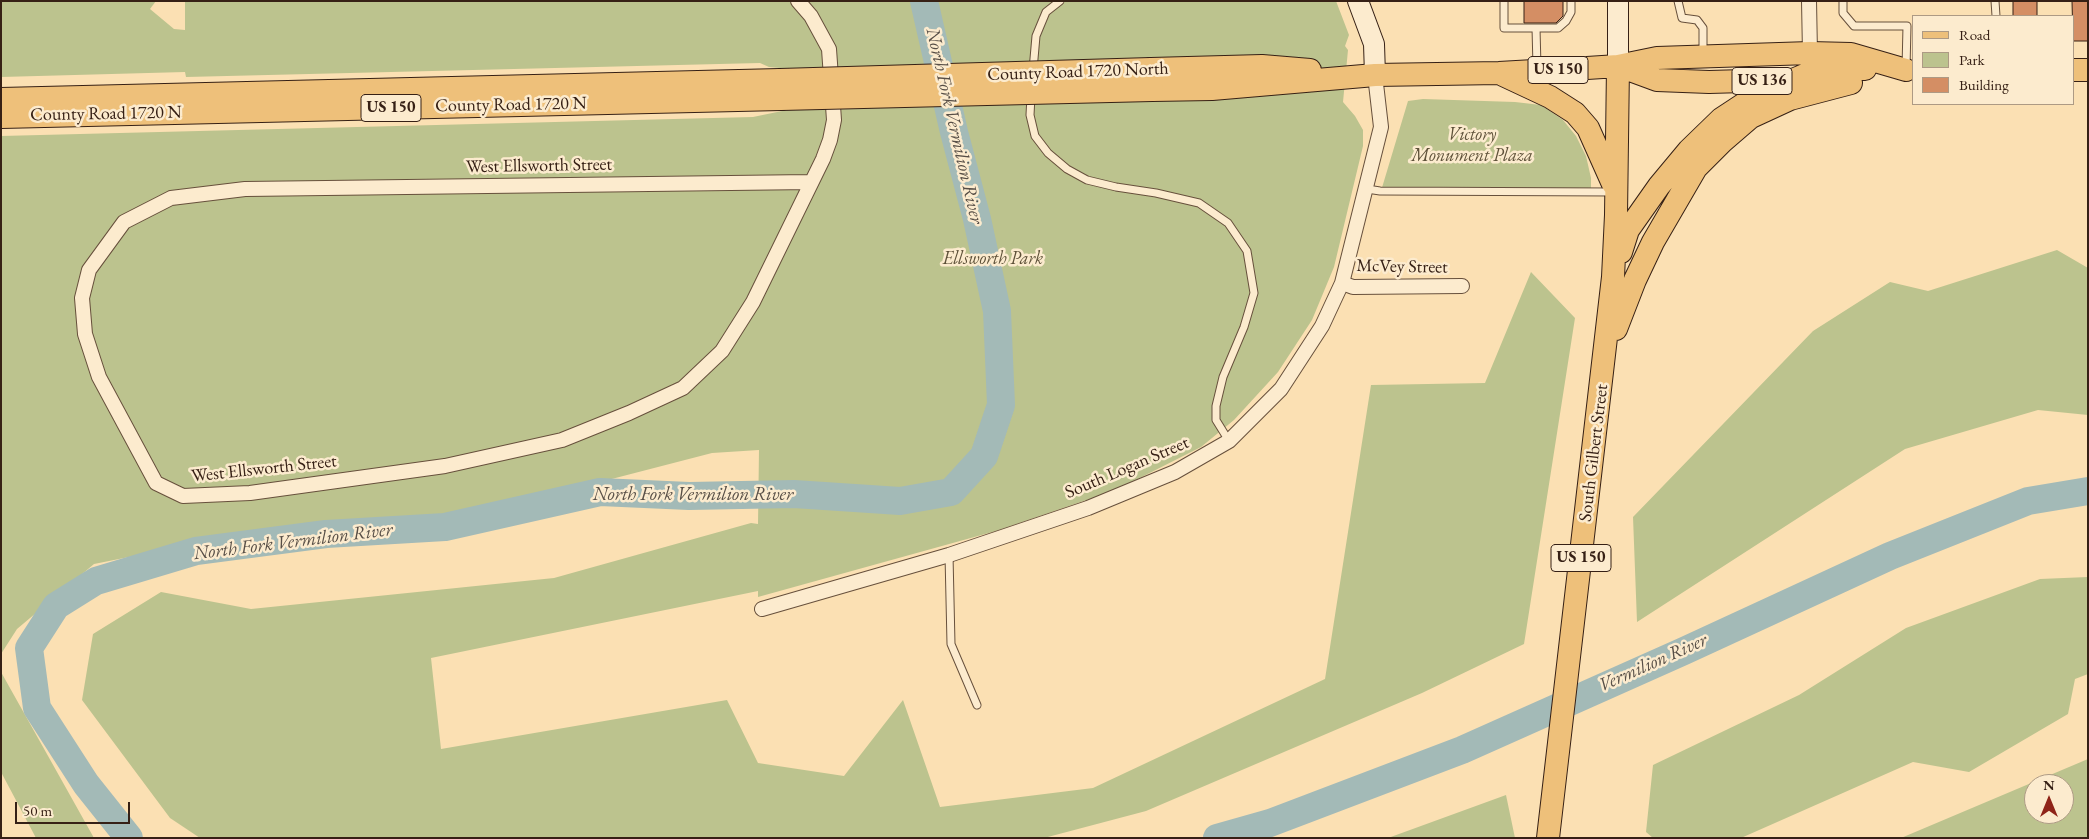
<!DOCTYPE html>
<style>
body{margin:0}
#map{position:relative;width:2089px;height:839px;overflow:hidden;background:#fbe0b3;font-family:"EB Garamond",serif}
canvas{display:block}
.frame{position:absolute;inset:0;border:2px solid #362015;pointer-events:none}
.legend{position:absolute;left:1912px;top:15px;width:162px;height:90px;box-sizing:border-box;background:#fcebce;border:1px solid #ad9a84;margin:0;padding:6px 9px;list-style:none;font-size:15px;color:#362015}
.legend li{display:flex;align-items:center;gap:10px;height:25px}
.legend b{width:25px;border:1px solid #ad9a84}
.north{position:absolute;left:2024px;top:774px;width:50px;height:50px;box-sizing:border-box;background:#fcebce;border:1px solid #ad9a84;border-radius:50%;rotate:0deg;font-size:14px;font-weight:700;line-height:20px;text-align:center;color:#362015}
.north::after{content:'';display:block;margin:auto;width:18px;height:22px;background:#8f2418;clip-path:polygon(50% 0,100% 100%,50% 72%,0 100%)}
.scale{position:absolute;left:15px;top:802px;width:115px;height:22px;box-sizing:border-box;border:2px solid #362015;border-top:0;padding-left:6px;font-size:15px;line-height:18px;white-space:nowrap;color:#362015;-webkit-text-stroke:4px #fcebce;paint-order:stroke}
</style>
<div id="map">
<canvas width="2089" height="839"></canvas>
<div class="frame"></div>
<ul class="legend">
<li><b style="height:6px;background:#eec07a"></b>Road</li>
<li><b style="height:14px;background:#bcc38e"></b>Park</li>
<li><b style="height:14px;background:#d48e64"></b>Building</li>
</ul>
<div class="north">N</div>
<div class="scale">50 m</div>
</div>
<script>
const c = document.querySelector('canvas').getContext('2d');
c.lineJoin = 'round';
function fillPath(path, color) {
  c.fillStyle = color;
  c.fill(path, 'evenodd');
}
function toPath(rows) {
  const path = new Path2D();
  for (const r of rows) {
    path.moveTo(r[0], r[1]);
    for (let i = 2; i < r.length; i += 2) path.lineTo(r[i], r[i + 1]);
  }
  return path;
}
function strokePath(path, color, width, dash) {
  c.strokeStyle = color;
  c.lineWidth = width;
  c.lineCap = dash ? 'butt' : 'round';
  c.setLineDash(dash || []);
  c.stroke(path);
}
function write(font, color, halo, rows, align = 'center') {
  c.font = font + ' "EB Garamond",serif';
  c.lineWidth = 5;
  c.setLineDash([]);
  c.textBaseline = 'middle';
  c.strokeStyle = halo;
  c.fillStyle = color;
  for (const [text, x, y, turn = 0] of rows) {
    c.save();
    c.translate(x, y);
    c.rotate((+turn || 0) * Math.PI / 180);
    c.textAlign = isNaN(turn) ? turn : align;
    if (halo) c.strokeText(text, 0, 0);
    c.fillText(text, 0, 0);
    c.restore();
  }
}
fillPath(toPath([
 [1,1,156,1,150,9,174,29,185,30,185,1,1336,1,1349,35,1345,46,1348,50,1343,102,1355,116,1363,130,1363,146,1334,267,1312,320,1278,372,1234,420,1201,447,1116,490,996,531,758,597,758,591,431,658,441,749,727,700,758,763,844,776,903,700,940,807,1093,788,1325,679,1371,385,1485,383,1531,272,1575,318,1524,644,1422,693,1146,811,1044,838,200,838,170,818,82,700,93,634,161,592,251,609,554,578,751,523,758,524,759,450,712,453,600,482,453,514,259,531,94,564,17,629,1,654,1,136,753,117,782,111,780,68,769,67,760,63,186,77,185,72,1,77],
 [1423,99,1515,102,1541,105,1563,120,1576,136,1586,156,1591,178,1591,191,1381,191,1408,101],
 [2057,250,2088,268,2088,415,2038,410,1905,449,1637,622,1633,517,1813,331,1890,282,1928,291],
 [2088,577,2088,674,2075,679,2068,714,1969,772,1913,762,1741,838,1653,838,1646,832,1653,765,1799,695,1906,628,2040,579],
 [1,672,94,838,36,838,1,772],
 [2088,759,2088,838,1901,838],
 [2034,784,2064,784,2064,814,2034,814],
 [1506,795,1515,838,1388,838]
]), '#bcc38e');
strokePath(toPath([
 [129,838,86,784,37,708,29,648,56,606,96,581,196,551,326,534,445,527,600,492,689,496,794,494,900,501,951,492,984,456,1001,405,997,311,977,219,954,132,924,1],
 [1217,838,1270,823,1462,750,1684,651,1890,556,2028,501,2088,491]
]), '#a3bab7', 28);
const building = toPath([
 [1524,1,1563,1,1563,16,1556,23,1524,23,1524,1],
 [2013,1,2037,1,2037,16,2013,16,2013,1],
 [2072,1,2088,1,2088,41,2073,41,2072,1]
]);
fillPath(building, '#d48e64');
strokePath(building, '#362015', 1);
const lane = toPath([
 [1504,1,1504,28,1558,28,1566,21,1571,12,1571,1],
 [1678,1,1682,18,1697,20,1703,28,1703,53],
 [1843,1,1843,13,1854,26,1907,26,1906,68],
 [1995,1,1996,16],
 [1536,28,1537,67],
 [1033,70,1036,36,1046,12,1060,1],
 [1031,96,1030,115,1035,136,1048,153,1067,169,1087,180,1116,187,1156,193,1199,203,1228,223,1247,251,1254,293,1244,327,1223,377,1216,406,1216,420,1229,441],
 [1367,189,1380,191,1614,192],
 [949,555,951,644,977,705]
]);
const street = toPath([
 [798,1,811,16,829,49,834,120,830,140,823,159,753,302,722,351,683,388,629,413,562,440,445,466,250,493,183,496,156,483,99,377,85,334,82,298,89,270,124,222,171,198,245,189,811,182],
 [1809,1,1810,53],
 [1342,283,1353,287,1462,286],
 [762,609,949,555,1088,508,1175,472,1229,441,1281,389,1322,326,1342,283,1381,127,1375,75]
]);
const secondary = toPath([
 [1358,1,1374,44,1375,75],
 [1618,1,1618,66]
]);
const primary = toPath([
 [1619,66,1657,80,1709,82,1779,80],
 [1151,69,1262,66,1310,70],
 [2073,70,2088,70],
 [1503,75,1550,97,1575,113,1588,128,1613,184],
 [1152,90,1212,89,1375,75,1499,73,1587,68,1618,66,1657,58,1810,53,1851,54,1906,70],
 [1,99,780,80],
 [1,117,781,99],
 [1621,252,1628,230,1659,186,1689,150,1721,119,1759,94,1812,72,1849,68,1865,69],
 [1616,329,1635,280,1653,242,1696,168,1722,142,1751,117,1790,99,1851,83],
 [1548,838,1613,277,1616,215,1618,66]
]);
strokePath(lane, '#67503c', 9);
strokePath(street, '#67503c', 16);
strokePath(secondary, '#362015', 22);
strokePath(primary, '#362015', 24);
strokePath(lane, '#fcebce', 7);
strokePath(street, '#fcebce', 14);
strokePath(secondary, '#fcebce', 20);
strokePath(primary, '#eec07a', 22);
const primaryBridge = toPath([
 [780,80,1151,69],
 [781,99,1152,90]
]);
strokePath(primaryBridge, '#362015', 24, []);
strokePath(primaryBridge, '#eec07a', 22);
for (const [x, y, w] of [
 [1558,70,60],
 [1762,81,60],
 [391,108,60],
 [1581,558,60]
]) {
  const box = new Path2D();
  box.roundRect(x - w / 2, y - 13.5, w, 27, 4);
  c.fillStyle = '#fcebce';
  c.fill(box);
  strokePath(box, '#362015', 1);
}
write('bold 16px', '#362015', null, [
 ["US 150",1558,70],
 ["US 136",1762,81],
 ["US 150",391,108],
 ["US 150",1581,558]
]);
write('18px', '#362015', '#fcebce', [
 ["County Road 1720 North",1078,72,-2],
 ["County Road 1720 N",511,105,-1],
 ["County Road 1720 N",106,114,-1],
 ["West Ellsworth Street",539,166,-1],
 ["McVey Street",1402,267,1],
 ["South Gilbert Street",1594,453,-83],
 ["South Logan Street",1127,468,-23],
 ["West Ellsworth Street",264,469,-6]
]);
write('italic 18px', '#5e5139', '#fcebce', [
 ["Victory",1472,135],
 ["Monument Plaza",1472,156],
 ["Ellsworth Park",993,259]
]);
write('italic 19px', '#574e46', '#fcebce', [
 ["North Fork Vermilion River",954,126,77],
 ["North Fork Vermilion River",693,495],
 ["North Fork Vermilion River",293,542,-7],
 ["Vermilion River",1653,663,-24]
]);
</script>
